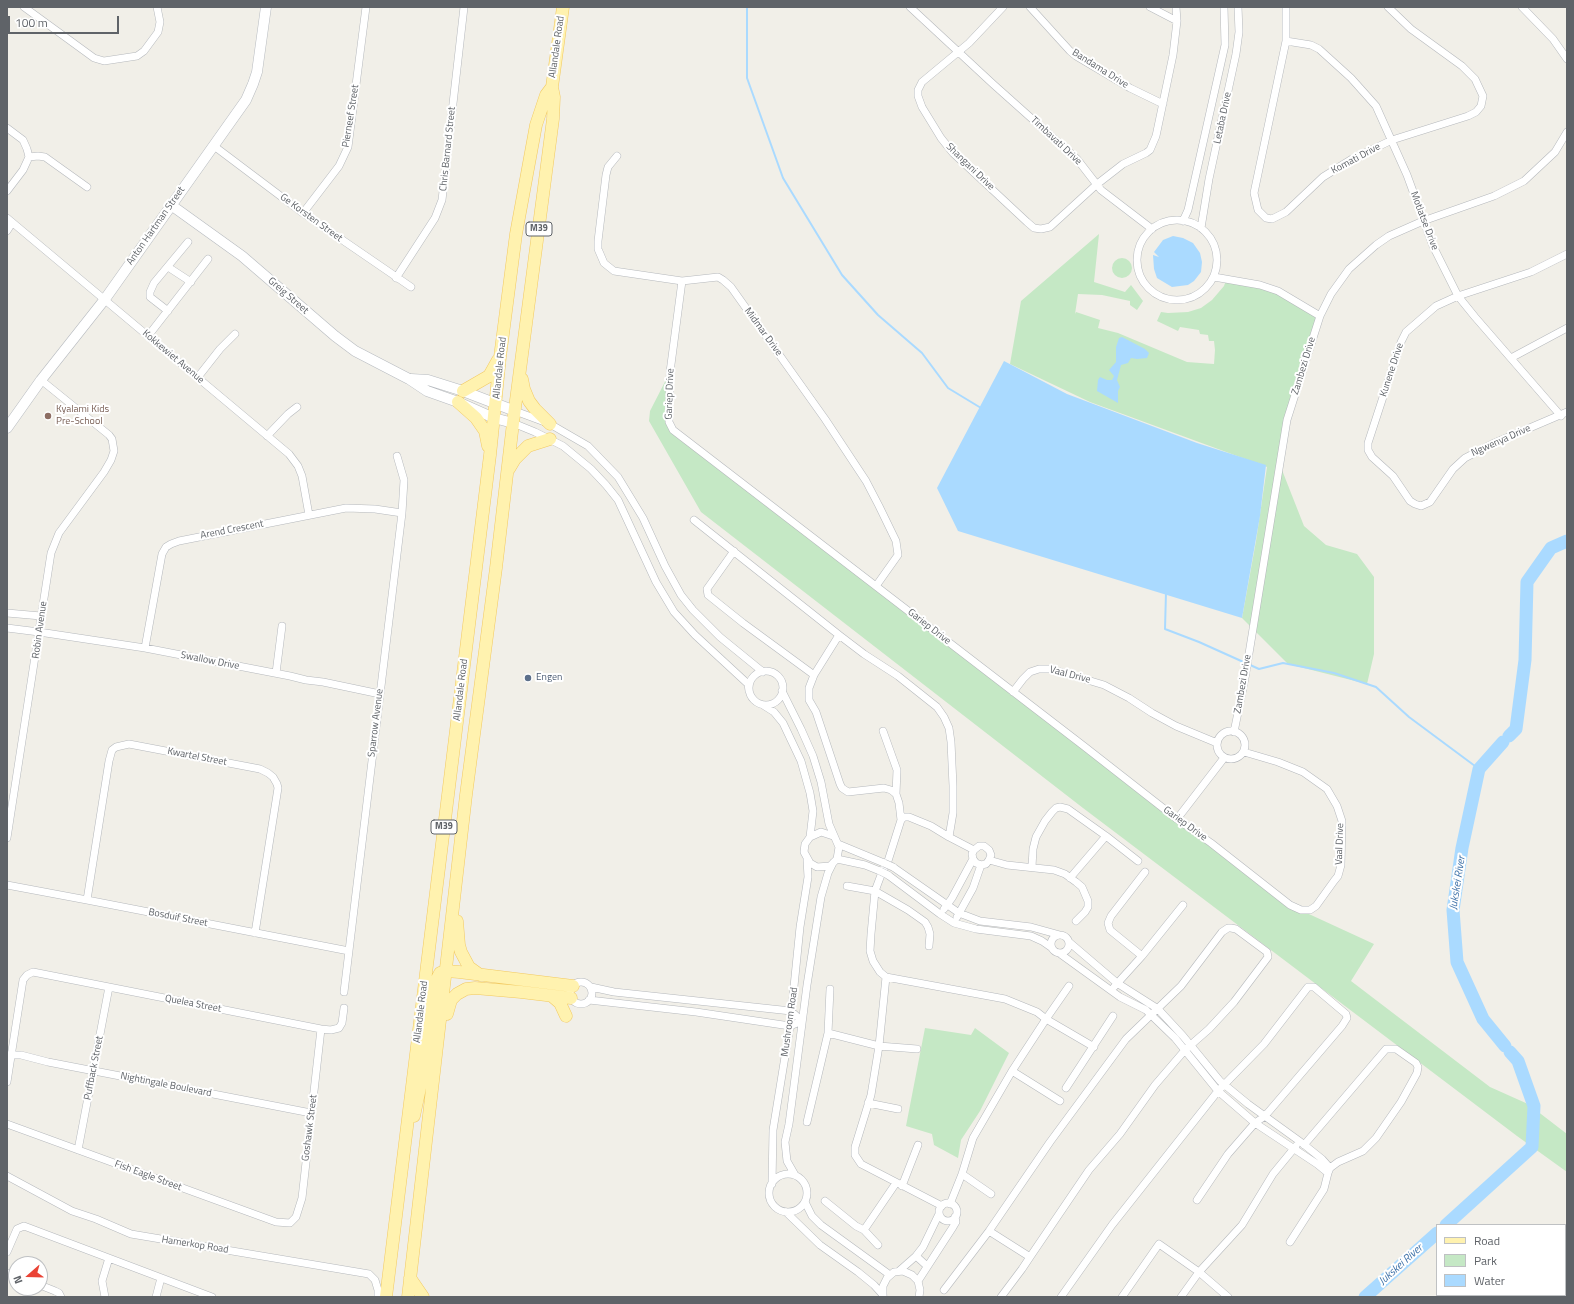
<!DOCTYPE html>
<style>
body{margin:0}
#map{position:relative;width:1574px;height:1304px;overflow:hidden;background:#f1efe8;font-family:"Titillium Web",sans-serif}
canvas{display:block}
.frame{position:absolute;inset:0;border:8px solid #5f6368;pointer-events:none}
.legend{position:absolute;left:1436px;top:1224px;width:130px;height:72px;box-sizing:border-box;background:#fff;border:1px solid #bfc1c3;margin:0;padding:5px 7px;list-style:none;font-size:12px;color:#5f6368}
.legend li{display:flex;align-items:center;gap:8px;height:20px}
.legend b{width:20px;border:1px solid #bfc1c3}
.north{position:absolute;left:8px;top:1256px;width:40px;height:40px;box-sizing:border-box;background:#fff;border:1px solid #bfc1c3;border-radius:50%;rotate:250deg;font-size:11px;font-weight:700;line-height:16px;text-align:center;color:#5f6368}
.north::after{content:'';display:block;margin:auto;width:14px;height:18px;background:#ea4335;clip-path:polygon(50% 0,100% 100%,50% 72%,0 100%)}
.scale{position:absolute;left:8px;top:16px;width:111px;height:18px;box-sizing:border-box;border:2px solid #5f6368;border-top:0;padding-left:5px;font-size:12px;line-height:14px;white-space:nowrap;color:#5f6368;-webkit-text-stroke:3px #fff;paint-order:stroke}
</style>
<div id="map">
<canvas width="1574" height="1304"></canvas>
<div class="frame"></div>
<ul class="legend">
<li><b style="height:5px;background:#fff2af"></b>Road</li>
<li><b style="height:11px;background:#c5e8c5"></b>Park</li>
<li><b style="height:11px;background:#aadaff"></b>Water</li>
</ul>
<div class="north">N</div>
<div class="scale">100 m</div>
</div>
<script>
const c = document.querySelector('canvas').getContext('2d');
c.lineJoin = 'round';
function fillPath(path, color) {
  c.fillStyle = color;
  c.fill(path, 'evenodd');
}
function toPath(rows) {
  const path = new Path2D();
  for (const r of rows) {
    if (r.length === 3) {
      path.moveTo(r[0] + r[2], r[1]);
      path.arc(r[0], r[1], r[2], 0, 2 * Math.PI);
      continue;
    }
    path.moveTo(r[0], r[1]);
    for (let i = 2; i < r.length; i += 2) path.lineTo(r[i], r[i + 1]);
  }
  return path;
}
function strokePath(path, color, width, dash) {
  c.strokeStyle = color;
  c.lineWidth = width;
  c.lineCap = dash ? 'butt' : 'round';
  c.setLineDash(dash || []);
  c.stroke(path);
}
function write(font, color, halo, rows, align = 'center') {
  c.font = font + ' "Titillium Web",sans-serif';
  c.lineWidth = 4;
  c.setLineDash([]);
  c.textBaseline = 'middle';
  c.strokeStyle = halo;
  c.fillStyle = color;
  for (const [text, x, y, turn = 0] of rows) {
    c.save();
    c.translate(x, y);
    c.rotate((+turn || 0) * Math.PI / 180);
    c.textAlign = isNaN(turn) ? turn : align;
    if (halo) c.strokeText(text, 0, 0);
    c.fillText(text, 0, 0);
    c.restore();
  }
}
fillPath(toPath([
 [1099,234,1094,282,1125,292,1131,285,1143,301,1137,310,1130,305,1130,301,1102,295,1078,294,1075,314,1076,312,1100,320,1098,328,1118,333,1187,362,1214,364,1215,350,1214,341,1209,341,1208,335,1200,334,1199,330,1180,327,1178,331,1157,321,1161,312,1168,313,1188,312,1201,308,1212,300,1224,286,1226,280,1267,287,1320,316,1288,418,1280,465,1304,526,1326,545,1357,554,1374,577,1374,654,1367,684,1288,664,1242,618,1256,541,1267,467,1090,402,1010,364,1021,301],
 [1122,268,10],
 [670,372,673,430,1298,909,1374,944,1351,981,1490,1087,1528,1104,1567,1134,1567,1172,1517,1136,1083,808,701,512,649,421,650,411],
 [925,1028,971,1035,975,1028,1009,1053,980,1111,961,1140,958,1158,934,1145,932,1134,906,1126]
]), '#c5e8c5');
fillPath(toPath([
 [1173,236,1183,238,1193,243,1200,253,1202,262,1201,272,1194,281,1188,285,1172,287,1157,278,1154,269,1153,255,1159,257,1154,252,1163,240],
 [1122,337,1145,349,1149,353,1147,358,1137,359,1131,358,1128,363,1121,365,1117,380,1120,387,1118,391,1118,403,1097,391,1098,380,1100,377,1107,380,1112,380,1114,376,1109,370,1116,362,1116,347,1119,338],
 [1004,361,1067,394,1197,443,1266,465,1260,516,1242,618,958,531,937,488]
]), '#aadaff');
strokePath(toPath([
 [747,7,747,78,783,178,842,275,878,315,922,353,948,388,981,408],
 [1166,592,1165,629,1199,642,1259,669,1283,663,1334,673,1376,687,1409,717,1479,769]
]), '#aadaff', 2);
strokePath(toPath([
 [1509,736,1516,729,1525,660,1527,582,1551,548,1567,541],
 [1503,742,1479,769,1462,848,1453,910,1457,962,1483,1019,1505,1046],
 [1446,1225,1532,1147,1534,1106,1518,1061,1510,1052],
 [1365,1297,1437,1233]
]), '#aadaff', 13);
const street = toPath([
 [24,7,94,58,104,61,137,56,144,51,158,32,160,22,157,7],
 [910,7,993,84,1077,159,1101,190,1152,229],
 [1003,7,969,43,922,82,918,90,918,96,922,107,941,138,953,153,1027,222,1034,228,1041,229,1050,227,1096,185,1123,164,1146,153,1150,150,1156,136,1173,55,1177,21,1176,7],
 [1030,7,1070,51,1076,56,1130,88,1163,104],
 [1150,7,1177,21],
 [1286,7,1286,41,1254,193,1258,210,1266,218,1272,219,1286,212,1323,177,1352,159,1392,140,1468,116,1476,112,1481,106,1483,96,1475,79,1462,66,1411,29,1388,7],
 [1522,7,1553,39,1567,59],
 [1286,41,1311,45,1319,49,1351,78,1376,106,1407,175,1433,246,1458,296,1475,317,1561,416],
 [7,128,23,140,27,149,29,157,23,170,7,191],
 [214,146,303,213,411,287],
 [617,156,608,167,606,175,598,241,598,249,604,263,614,271,682,281,718,277,723,280,731,287,825,419,866,481,879,506,896,541,898,555,876,586],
 [29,157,38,156,45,157,87,187],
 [303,213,339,166,348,147,366,7],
 [7,218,289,454,298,466,302,476,309,515],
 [1177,260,40],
 [1183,221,1188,210,1225,45,1224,7],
 [1201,228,1209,179,1236,54,1239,32,1238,7],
 [7,231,12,223],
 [1567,254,1531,272,1458,296,1436,306,1406,332,1401,342,1368,443,1368,450,1372,457,1393,476,1410,501,1415,504,1421,506,1430,502,1453,469,1465,458,1492,444,1567,412],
 [168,267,191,282],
 [1214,277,1260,285,1278,291,1320,316],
 [396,278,435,218,442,200,464,7],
 [682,281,670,372,669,422,673,430,1085,747,1177,819,1211,843,1290,905,1301,910,1310,910,1316,906,1334,881,1338,876,1341,865,1342,821,1337,806,1327,789,1303,772,1278,762,1244,752],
 [168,311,150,297,150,292,154,283,188,242],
 [148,336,208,259],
 [1511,358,1567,328],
 [198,377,220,349,235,334],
 [515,411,550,424,588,446,618,477,643,518,665,566,681,595,693,610,720,637,763,672],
 [513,423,535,432,563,446,591,469,606,485,618,500,656,582,674,612,695,635,748,684,749,691],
 [267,436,288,414,297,407],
 [694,520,839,635,814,675],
 [734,551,707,589,708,595,743,623,814,675,809,688,809,700,816,712,840,784,842,788,848,792,884,788,891,790,896,794,899,803,901,820],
 [7,613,41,616],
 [7,628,39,632,145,648,290,676,306,680,323,682,380,694],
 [839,635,864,654,898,676,937,707,944,717,949,728,951,742,953,786,953,813,949,837,974,850],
 [145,648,162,554,166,547,171,544,179,541,346,508,375,509,402,513],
 [766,688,17],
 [276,673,282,626],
 [782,691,801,729,813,756,821,782,829,824,839,847,837,859,830,866,817,867,810,863,804,852,805,844,810,837,821,832,833,836],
 [1013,692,1023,679,1030,672,1039,669,1051,669,1104,685,1129,698,1152,713,1176,726,1217,743],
 [763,705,774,712,783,723,801,761,810,793,813,811,810,837],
 [1231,745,14],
 [883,731,897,770,896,794],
 [1234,732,1245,678,1287,420,1320,316,1331,294,1349,269,1376,245,1389,236,1423,221,1494,196,1524,181,1555,152,1567,132],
 [1177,819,1224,758],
 [7,838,51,553,59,533,104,472,111,460,114,451,112,439,109,435,41,380],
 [838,844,884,863],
 [837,859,865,865,880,871],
 [989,860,1007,865,1054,870,1065,874,1076,882,1082,887,1088,901,1088,907,1085,912,1076,921],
 [893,867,959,913,980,921,1031,927,1060,935],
 [1032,867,1033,849,1036,837,1045,821,1052,812,1056,808,1060,807,1068,809,1106,836],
 [888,875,940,914,954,923,976,929,1031,936,1042,941,1052,948],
 [1070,878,1106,836,1138,861],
 [7,885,87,900,349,951],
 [847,886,875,891,908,910,925,922,928,927,930,934,929,946],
 [87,900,109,761,112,750,116,747,129,744,260,769,268,773,273,777,277,784,278,788,255,933],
 [944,909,952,898,973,859,972,854,974,850,979,846,984,846,989,850,991,855,989,860,986,864,981,865,976,863,973,859],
 [957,917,973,888,981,865],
 [1060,944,9],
 [1069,942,1117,983,1158,1009,1183,1036,1220,1081,1248,1104,1302,1143,1322,1159,1330,1168],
 [1059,953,1120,997,1146,1010,1175,1038,1218,1091,1255,1123,1317,1164,1328,1173],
 [1142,956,1110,930,1108,923,1111,916,1145,872],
 [886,977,880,972,873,961,870,951,871,934,875,891,881,875,888,861,901,820,904,817,909,817,931,826,949,837],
 [581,993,11],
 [1069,986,1046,1019,1094,1047],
 [1114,987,1142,956,1183,905],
 [344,992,402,513,404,480,397,456],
 [589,1000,696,1012,790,1026,802,1021,791,1011,614,992,591,987],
 [828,1033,879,1046,917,1049],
 [8,1055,21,1055,48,1062,311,1113],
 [1012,1071,1060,1101],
 [7,1082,23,980,27,975,33,972,321,1029,331,1030,339,1028,342,1023,344,1008],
 [1066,1088,1113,1016],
 [868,1103,898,1109],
 [807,1122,828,1033,830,989],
 [7,1124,276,1222,290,1223,296,1217,302,1198,321,1029],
 [78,1150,109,987],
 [962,1174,991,1194],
 [788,1193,19],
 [795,1175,787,1161,785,1142,789,1124,807,985,821,897,828,873,833,863],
 [7,1176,72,1211,96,1219,131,1234,369,1274,375,1280,378,1290,378,1297],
 [772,1184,773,1130,790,1026,800,927,808,877,807,860],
 [902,1186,918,1145],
 [825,1201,856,1226,864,1230,896,1183],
 [805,1202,812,1216,821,1225,890,1275],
 [948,1212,9],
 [942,1206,861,1164,855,1155,855,1147,871,1095,879,1046,886,977,1005,999,1037,1012,1046,1019,1012,1071,973,1138,962,1174,950,1204],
 [786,1212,820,1245,858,1272,874,1285,883,1295],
 [864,1230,878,1245],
 [989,1231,1030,1257,1022,1269,1001,1297],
 [1290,1242,1324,1189,1328,1173,1330,1168,1338,1162,1363,1151,1376,1138,1401,1102,1417,1073,1418,1067,1416,1063,1396,1049,1386,1049,1304,1145],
 [7,1252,17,1229,24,1226,212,1297],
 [916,1256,927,1266],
 [899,1271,916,1256,923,1247,939,1214],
 [7,1273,16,1277],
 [918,1281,953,1227,956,1222,955,1217],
 [40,1285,55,1291,59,1293,61,1297],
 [944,1290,989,1231,1050,1142,1126,1039,1181,986,1222,932,1228,928,1231,928,1236,929,1267,952,1268,957,1234,1002,1209,1029,1185,1050,1155,1085,1120,1134,1089,1170,1030,1257],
 [883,1296,883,1286,887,1278,894,1272,903,1271,912,1275,918,1281,920,1290,919,1297],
 [105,1297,102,1281,109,1258],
 [156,1297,161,1278],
 [1061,1297,1112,1225,1218,1091,1264,1044,1308,987,1314,987,1340,1009,1346,1014,1347,1018,1342,1026,1265,1116,1255,1123,1228,1154,1197,1200],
 [1122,1297,1159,1244,1199,1272,1228,1297],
 [1181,1297,1199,1272,1242,1225,1273,1174,1296,1146]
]);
const secondary = toPath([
 [171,205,242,256,335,336,355,351,409,379,427,391,458,402,494,418,513,423],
 [411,379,428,380,463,391,515,411],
 [7,428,41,380,105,299,246,100,253,84,257,72,266,7]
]);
const primary = toPath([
 [522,379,524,389,529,401,535,409,550,424],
 [463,391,489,376,498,360],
 [458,402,476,418,485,431,488,446],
 [509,469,515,459,528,446,550,439],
 [457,921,459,945,461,952,469,967,480,975],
 [553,997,560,1003,566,1016],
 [447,1014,451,1000,457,994,466,989,475,988,521,992,571,998],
 [414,1116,428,1050,437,979,440,973,446,971,459,972,573,986],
 [410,1278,423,1297],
 [386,1297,490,455,500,357,516,234,536,125,546,95,552,87],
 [408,1297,466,795,496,568,513,423,553,119,554,97,552,87,563,7]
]);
strokePath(street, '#b5b8bc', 8);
strokePath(secondary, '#b6babf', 11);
strokePath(primary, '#f2c960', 13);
strokePath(street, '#fff', 7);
strokePath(secondary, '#fff', 10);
strokePath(primary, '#fff2af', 12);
const streetBridge = toPath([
 [884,863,893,867],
 [880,871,888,875]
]);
strokePath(streetBridge, '#b5b8bc', 8, []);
strokePath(streetBridge, '#fff', 7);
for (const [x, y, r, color] of [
 [48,416,4,"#8d6e63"],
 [528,678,4,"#5c6f8a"]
]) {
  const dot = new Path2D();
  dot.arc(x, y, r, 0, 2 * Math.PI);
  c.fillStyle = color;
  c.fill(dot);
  strokePath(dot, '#fff', 1.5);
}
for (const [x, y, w] of [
 [539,229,26],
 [444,827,26]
]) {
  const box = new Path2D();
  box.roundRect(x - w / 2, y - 7, w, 14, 3);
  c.fillStyle = '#fff';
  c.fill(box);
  strokePath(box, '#5f6368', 1);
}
write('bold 9px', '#5f6368', null, [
 ["M39",539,229],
 ["M39",444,827]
]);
write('10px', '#5f6368', '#fff', [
 ["Allandale Road",557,47,-82],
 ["Bandama Drive",1100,69,32],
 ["Pierneef Street",351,116,-81],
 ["Letaba Drive",1223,118,-78],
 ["Timbavati Drive",1056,141,43],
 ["Chris Barnard Street",448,149,-84],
 ["Komati Drive",1356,159,-28],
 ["Shangani Drive",970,167,44],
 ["Ge Korsten Street",311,218,36],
 ["Motlatse Drive",1424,221,69],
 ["Anton Hartman Street",156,226,-55],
 ["Greig Street",288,296,41],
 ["Midmar Drive",763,332,54],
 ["Kokkewiet Avenue",173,357,40],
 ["Zambezi Drive",1304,366,-73],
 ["Allandale Road",500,368,-84],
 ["Kunene Drive",1392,370,-72],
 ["Gariep Drive",670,394,-88],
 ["Ngwenya Drive",1501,441,-24],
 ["Arend Crescent",232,530,-11],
 ["Gariep Drive",929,627,38],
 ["Robin Avenue",40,630,-82],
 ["Swallow Drive",210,661,11],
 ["Vaal Drive",1070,675,15],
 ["Zambezi Drive",1243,684,-80],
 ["Allandale Road",461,690,-83],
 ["Sparrow Avenue",376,723,-83],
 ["Kwartel Street",197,757,11],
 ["Gariep Drive",1185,824,36],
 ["Vaal Drive",1340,844,-88],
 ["Bosduif Street",178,918,11],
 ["Quelea Street",193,1004,11],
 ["Allandale Road",421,1012,-83],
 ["Mushroom Road",790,1022,-82],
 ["Puffback Street",94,1068,-79],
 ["Nightingale Boulevard",166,1085,11],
 ["Goshawk Street",310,1128,-83],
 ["Fish Eagle Street",148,1176,20],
 ["Hamerkop Road",195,1245,9]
]);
write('10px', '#785e54', '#fff', [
 ["Kyalami Kids",56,410],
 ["Pre-School",56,422]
], 'left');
write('10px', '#4e5e75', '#fff', [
 ["Engen",536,678]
], 'left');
write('italic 11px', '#4174aa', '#fff', [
 ["Jukskei River",1458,883,-81],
 ["Jukskei River",1401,1265,-42]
]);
</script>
